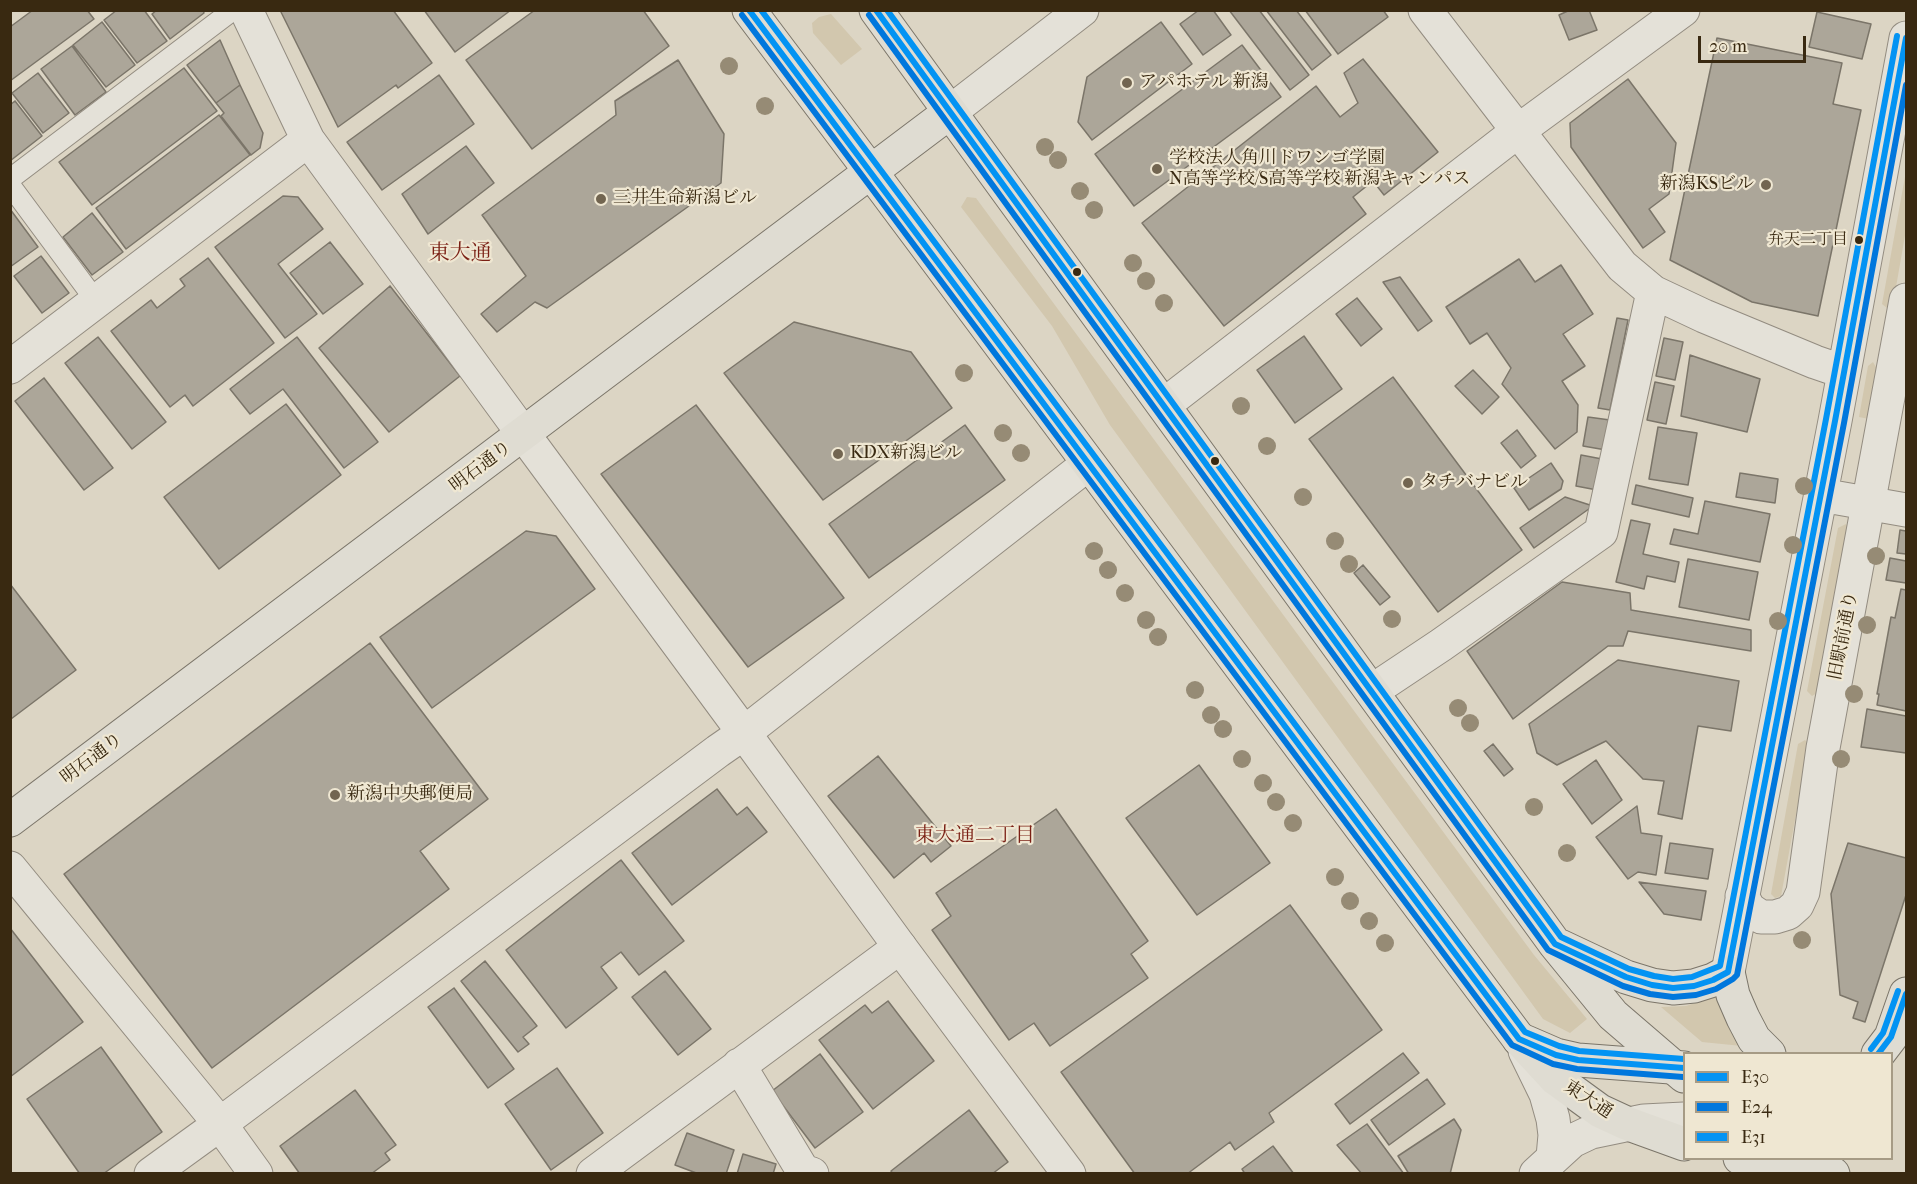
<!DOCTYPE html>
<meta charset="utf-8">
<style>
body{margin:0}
#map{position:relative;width:1917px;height:1184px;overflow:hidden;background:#dcd5c4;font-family:"IM FELL French Canon",serif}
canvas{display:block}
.frame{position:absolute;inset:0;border:12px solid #392911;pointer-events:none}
.legend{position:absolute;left:1683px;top:1052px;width:210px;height:108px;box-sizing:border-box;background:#efe7d2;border:2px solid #a69b85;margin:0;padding:8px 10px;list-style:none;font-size:18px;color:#392911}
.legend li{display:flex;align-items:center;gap:12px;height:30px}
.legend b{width:30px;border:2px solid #a69b85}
.scale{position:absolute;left:1698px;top:36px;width:108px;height:27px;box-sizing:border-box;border:3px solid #392911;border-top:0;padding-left:8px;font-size:18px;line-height:21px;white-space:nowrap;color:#392911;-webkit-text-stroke:4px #efe7d2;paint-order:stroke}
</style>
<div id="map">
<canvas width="1917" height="1184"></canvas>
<div class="frame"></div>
<ul class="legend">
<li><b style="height:8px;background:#0393f3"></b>E30</li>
<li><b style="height:8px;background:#07d"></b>E24</li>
<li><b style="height:8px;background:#0393f3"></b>E31</li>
</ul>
<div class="scale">20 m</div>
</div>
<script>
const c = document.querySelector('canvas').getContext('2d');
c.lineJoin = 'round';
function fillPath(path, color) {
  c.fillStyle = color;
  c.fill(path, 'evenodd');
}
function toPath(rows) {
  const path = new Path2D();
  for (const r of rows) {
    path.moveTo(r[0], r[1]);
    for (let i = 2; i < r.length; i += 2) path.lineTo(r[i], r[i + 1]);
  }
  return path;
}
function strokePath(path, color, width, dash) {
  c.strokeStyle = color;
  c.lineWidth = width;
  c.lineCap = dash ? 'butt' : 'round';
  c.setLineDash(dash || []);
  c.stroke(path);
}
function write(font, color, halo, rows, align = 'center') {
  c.font = font + ' "IM FELL French Canon","Noto Serif JP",serif';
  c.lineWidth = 4.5;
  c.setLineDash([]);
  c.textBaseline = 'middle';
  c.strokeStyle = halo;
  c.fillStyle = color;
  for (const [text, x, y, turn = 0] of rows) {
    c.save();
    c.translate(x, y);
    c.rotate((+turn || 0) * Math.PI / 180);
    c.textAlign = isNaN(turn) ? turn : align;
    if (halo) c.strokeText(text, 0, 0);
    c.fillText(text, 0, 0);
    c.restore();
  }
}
fillPath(toPath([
 [831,14,862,49,841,65,813,33,812,23,819,17],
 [1906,171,1906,230,1893,304,1887,308,1882,304],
 [967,197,976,198,1534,955,1587,1019,1570,1033,1543,1019,1110,425,1052,326,961,207],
 [1873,362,1877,369,1869,419,1859,417,1868,366],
 [1846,524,1849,531,1817,693,1812,696,1807,691,1838,528],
 [1805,740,1809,744,1781,896,1775,898,1771,894,1798,744],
 [1722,994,1727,1024,1742,1046,1702,1042,1661,1007,1686,1006]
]), '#d2c7ae');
const building = toPath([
 [33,10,87,10,94,19,10,81,10,27,33,10],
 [117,10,144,10,167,41,137,63,104,20,117,10],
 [157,10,203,10,204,13,170,39,152,14,157,10],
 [280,10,393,10,432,63,398,88,396,85,338,127,280,10],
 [424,10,511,10,455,52,424,10],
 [535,10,643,10,669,46,532,149,466,60,535,10],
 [1199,10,1213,10,1231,35,1203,55,1180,24,1199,10],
 [1229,10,1259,10,1309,75,1290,90,1229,10],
 [1266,10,1296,10,1331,55,1312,70,1266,10],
 [1305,10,1383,10,1388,17,1338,54,1305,10],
 [1570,10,1589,10,1597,30,1569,40,1559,15,1570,10],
 [1817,12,1871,24,1862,59,1809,47,1817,12],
 [102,22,135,65,106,87,73,45,102,22],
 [1161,22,1192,64,1092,140,1078,122,1087,77,1161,22],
 [1717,38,1842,63,1833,104,1861,110,1818,316,1752,302,1670,260,1717,38],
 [220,40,240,85,216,103,187,65,220,40],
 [1242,45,1281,97,1134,206,1095,154,1242,45],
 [72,46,106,92,75,115,41,69,72,46],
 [1363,59,1438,152,1384,195,1373,181,1353,197,1366,214,1224,326,1142,223,1316,86,1340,117,1358,103,1344,73,1363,59],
 [678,60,724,134,721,183,547,308,535,302,497,332,481,314,526,276,482,215,616,115,615,101,678,60],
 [184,68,217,111,92,205,59,162,184,68],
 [38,73,69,113,43,133,12,93,38,73],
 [439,75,474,124,382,190,347,142,439,75],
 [1628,79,1676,143,1669,194,1649,209,1665,232,1643,248,1571,147,1570,123,1628,79],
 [240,85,263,133,260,148,251,155,221,116,224,113,216,103,240,85],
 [15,101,42,136,10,161,10,105,15,101],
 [219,115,250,155,126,249,96,208,219,115],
 [466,146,494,183,428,234,402,194,466,146],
 [283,196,298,197,323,229,278,264,317,314,285,338,215,247,283,196],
 [10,209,38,247,10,267,10,209],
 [92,213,123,252,92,275,63,237,92,213],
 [330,242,363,284,323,314,290,273,330,242],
 [41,256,69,293,42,313,14,276,41,256],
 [208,258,274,343,193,406,185,395,170,407,111,331,151,300,157,308,185,286,180,279,208,258],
 [1519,259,1535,282,1561,265,1593,314,1563,334,1585,366,1562,381,1578,405,1577,432,1555,449,1502,384,1511,368,1487,333,1470,344,1446,307,1519,259],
 [1400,277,1432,321,1418,331,1383,282,1400,277],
 [390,286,460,376,389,432,319,348,390,286],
 [1357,298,1382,329,1361,346,1336,314,1357,298],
 [1617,318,1628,320,1610,410,1598,408,1617,318],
 [794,322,911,352,952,408,823,500,724,373,794,322],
 [1304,336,1342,389,1295,423,1257,370,1304,336],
 [98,337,166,422,132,449,65,363,98,337],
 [297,337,378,442,344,468,283,389,250,414,230,389,297,337],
 [1664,338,1683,342,1675,380,1656,376,1664,338],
 [1690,355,1760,379,1747,432,1681,416,1690,355],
 [1473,370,1499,397,1482,414,1455,386,1473,370],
 [1393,377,1522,550,1438,612,1309,439,1393,377],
 [44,378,113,468,84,490,15,401,44,378],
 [1655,382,1674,386,1666,424,1647,420,1655,382],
 [286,404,341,475,219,569,164,497,286,404],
 [696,405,844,598,748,667,601,474,696,405],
 [1588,417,1610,420,1606,450,1583,446,1588,417],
 [965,425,1005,480,869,578,829,524,965,425],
 [1658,427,1697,433,1688,485,1649,479,1658,427],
 [1517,430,1536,456,1521,468,1501,443,1517,430],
 [1581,455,1602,459,1597,490,1576,486,1581,455],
 [1551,463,1563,481,1561,489,1529,510,1514,488,1551,463],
 [1740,473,1778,479,1775,503,1736,497,1740,473],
 [1636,485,1693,498,1689,517,1632,504,1636,485],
 [1565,497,1593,506,1534,548,1520,528,1565,497],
 [1705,501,1770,514,1760,562,1670,544,1674,529,1698,534,1705,501],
 [1631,520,1650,524,1643,554,1679,562,1675,582,1647,576,1644,589,1616,582,1631,520],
 [1900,530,1906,531,1906,554,1897,553,1900,530],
 [526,531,556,536,595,589,432,708,380,637,526,531],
 [1890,558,1906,561,1906,583,1886,580,1890,558],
 [1688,559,1758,572,1749,620,1679,607,1688,559],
 [1363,565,1390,597,1380,605,1354,573,1363,565],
 [1562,582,1630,593,1631,610,1751,630,1751,651,1628,631,1623,646,1608,646,1513,719,1467,651,1562,582],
 [10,584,76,670,11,719,10,719,10,584],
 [1901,589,1906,590,1906,711,1877,705,1879,694,1877,694,1891,617,1895,618,1901,589],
 [370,643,488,799,420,851,449,889,212,1068,64,874,370,643],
 [1618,660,1739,681,1731,731,1698,726,1682,819,1658,814,1664,781,1643,779,1606,741,1557,765,1537,753,1529,724,1618,660],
 [1867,709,1906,716,1906,753,1861,747,1867,709],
 [1493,744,1513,769,1504,776,1484,751,1493,744],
 [878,756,951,846,931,862,924,853,894,878,828,796,878,756],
 [1596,760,1622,800,1592,824,1563,784,1596,760],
 [1199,765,1270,863,1197,915,1126,818,1199,765],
 [717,789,737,815,747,807,767,832,672,905,632,853,717,789],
 [1637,806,1641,833,1662,836,1656,875,1638,872,1628,879,1596,837,1637,806],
 [1056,809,1148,941,1131,954,1148,978,1050,1046,1034,1023,1009,1040,932,930,951,916,936,893,1056,809],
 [1670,843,1713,849,1708,879,1665,873,1670,843],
 [1848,843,1906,858,1906,895,1865,1022,1853,1018,1858,1002,1840,995,1831,894,1848,843],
 [621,860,684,941,639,975,621,952,601,967,617,988,566,1028,506,950,621,860],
 [1639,882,1706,891,1701,920,1664,914,1639,882],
 [1290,905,1382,1030,1269,1113,1274,1122,1235,1150,1230,1142,1187,1174,1135,1174,1061,1072,1290,905],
 [10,928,83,1022,10,1077,10,928],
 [485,961,537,1026,523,1037,529,1044,518,1052,461,981,485,961],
 [665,971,711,1029,678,1055,632,997,665,971],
 [454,988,514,1069,488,1088,428,1007,454,988],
 [888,1001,934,1061,873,1109,819,1040,865,1005,872,1013,888,1001],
 [101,1047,162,1132,103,1174,80,1174,27,1099,101,1047],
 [1403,1053,1419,1073,1350,1124,1335,1104,1403,1053],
 [820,1054,863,1112,815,1148,772,1091,820,1054],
 [557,1068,603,1133,551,1170,505,1104,557,1068],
 [1427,1079,1445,1104,1389,1145,1371,1120,1427,1079],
 [355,1090,396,1145,385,1153,390,1160,371,1174,300,1174,280,1146,355,1090],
 [969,1110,1008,1162,992,1174,893,1174,891,1171,969,1110],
 [1454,1119,1461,1130,1450,1174,1409,1174,1398,1156,1454,1119],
 [1367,1124,1404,1174,1362,1174,1337,1145,1367,1124],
 [687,1133,734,1150,726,1174,699,1174,675,1165,687,1133],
 [1273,1146,1294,1174,1245,1174,1242,1169,1273,1146],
 [743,1154,776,1164,773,1174,737,1174,743,1154]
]);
fillPath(building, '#aca699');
strokePath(building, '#7b7569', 1.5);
const service = toPath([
 [10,179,233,10],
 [10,185,96,301]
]);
const minor = toPath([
 [246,10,308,140,524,435],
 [1425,10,1622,266,1653,292,1704,316,1815,362,1844,372],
 [10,367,308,140],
 [1164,405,1518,131,1683,10],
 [1821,495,1906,510],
 [1372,691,1441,645,1601,532,1653,292],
 [10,868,220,1124,151,1174],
 [1742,896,1749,909,1761,917,1775,917,1788,913,1797,905,1803,892,1823,748,1906,300],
 [1728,972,1835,421,1906,38],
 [739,1065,803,1171,812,1174],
 [256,1174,220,1124,718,751,744,733,1088,464],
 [593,1174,900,947]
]);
const tertiary = toPath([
 [950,112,1082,10],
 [524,435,744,733,900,947,1069,1174],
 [1525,1051,1546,1094,1553,1119,1555,1135,1553,1157],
 [1536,1174,1572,1141,1591,1132,1644,1121,1684,1119]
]);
const primary = toPath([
 [749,10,871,172],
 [876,10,950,112],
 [1728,972,1733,995,1743,1018,1754,1039,1769,1054],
 [1519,1039,1556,1055,1578,1060,1684,1068],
 [1878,1054,1891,1037,1906,994]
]);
const trunk = toPath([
 [871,172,1519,1039,1556,1079,1600,1111,1626,1123,1684,1144],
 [10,820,950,112,1555,944,1613,1015,1684,1076],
 [1560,946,1626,977,1652,985,1673,988,1694,986,1713,980,1728,972],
 [1740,1158,1799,1174],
 [1808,1158,1833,1174]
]);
strokePath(service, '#938c80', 22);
strokePath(minor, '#938c80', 35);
strokePath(tertiary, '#938c80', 35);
strokePath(primary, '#7b7569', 35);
strokePath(trunk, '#7b7569', 35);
strokePath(service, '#e4e1d8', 20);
strokePath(minor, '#e4e1d8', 33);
strokePath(tertiary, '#e4e1d8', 33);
strokePath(primary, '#dfdcd2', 33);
strokePath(trunk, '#dfdcd2', 33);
strokePath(toPath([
 [749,10,1519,1039,1556,1055,1578,1060,1684,1068],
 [876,10,1555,944,1626,977,1652,985,1673,988,1694,986,1713,980,1728,972,1835,421,1906,38],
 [1878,1054,1891,1037,1906,994]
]), '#0393f3', 6);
strokePath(toPath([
 [742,15,1512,1045,1553,1064,1577,1069,1683,1077],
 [869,15,1548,950,1623,986,1650,994,1673,997,1696,995,1716,989,1733,979,1737,975,1844,423,1906,85]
]), '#07d', 6);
strokePath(toPath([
 [761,10,1525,1032,1559,1046,1579,1051,1684,1059],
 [887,10,1561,937,1629,969,1654,976,1673,979,1692,977,1720,966,1826,419,1897,36],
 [1871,1049,1883,1033,1898,991]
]), '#0393f3', 6);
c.fillStyle = '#968b75';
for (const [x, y] of [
 [729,66],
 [765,106],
 [1045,147],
 [1058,160],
 [1080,191],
 [1094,210],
 [1133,263],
 [1146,281],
 [1164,303],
 [964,373],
 [1241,406],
 [1003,433],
 [1267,446],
 [1021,453],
 [1804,486],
 [1303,497],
 [1335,541],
 [1793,545],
 [1094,551],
 [1876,556],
 [1349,564],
 [1108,570],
 [1125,593],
 [1392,619],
 [1146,620],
 [1778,621],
 [1867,625],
 [1158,637],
 [1195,690],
 [1854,694],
 [1458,708],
 [1211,715],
 [1470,723],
 [1223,729],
 [1242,759],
 [1841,759],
 [1263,783],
 [1276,802],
 [1534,807],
 [1293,823],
 [1567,853],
 [1335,877],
 [1350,901],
 [1369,921],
 [1802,940],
 [1385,943]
]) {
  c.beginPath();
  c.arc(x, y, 9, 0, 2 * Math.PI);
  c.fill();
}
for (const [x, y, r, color] of [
 [1127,83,6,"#726550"],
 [1157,169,6,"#726550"],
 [1766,185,6,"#726550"],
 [601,199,6,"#726550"],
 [1859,240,5,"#392911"],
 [1077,272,5,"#392911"],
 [838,454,6,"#726550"],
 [1215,461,5,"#392911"],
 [1408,483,6,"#726550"],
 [335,795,6,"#726550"]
]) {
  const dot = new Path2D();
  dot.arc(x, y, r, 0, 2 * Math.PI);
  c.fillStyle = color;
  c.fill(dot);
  strokePath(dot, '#efe7d2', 2);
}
write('16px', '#392911', '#efe7d2', [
 ["弁天二丁目",1848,240]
], 'right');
write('18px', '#392911', '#efe7d2', [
 ["アパホテル 新潟",1139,83],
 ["学校法人角川ドワンゴ学園",1169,159],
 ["N高等学校/S高等学校 新潟キャンパス",1169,180],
 ["新潟KSビル",1754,185,"right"],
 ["三井生命新潟ビル",613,199],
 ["KDX新潟ビル",850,454],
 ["タチバナビル",1420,483],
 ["新潟中央郵便局",347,795]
], 'left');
write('18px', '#392911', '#efe7d2', [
 ["明石通り",481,467,-37],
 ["旧駅前通り",1844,636,-79],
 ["明石通り",92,759,-37],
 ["東大通",1588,1100,33]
]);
write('20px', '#7a1f14', '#efe7d2', [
 ["東大通二丁目",975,836]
]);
write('21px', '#7a1f14', '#efe7d2', [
 ["東大通",460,254]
]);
</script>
